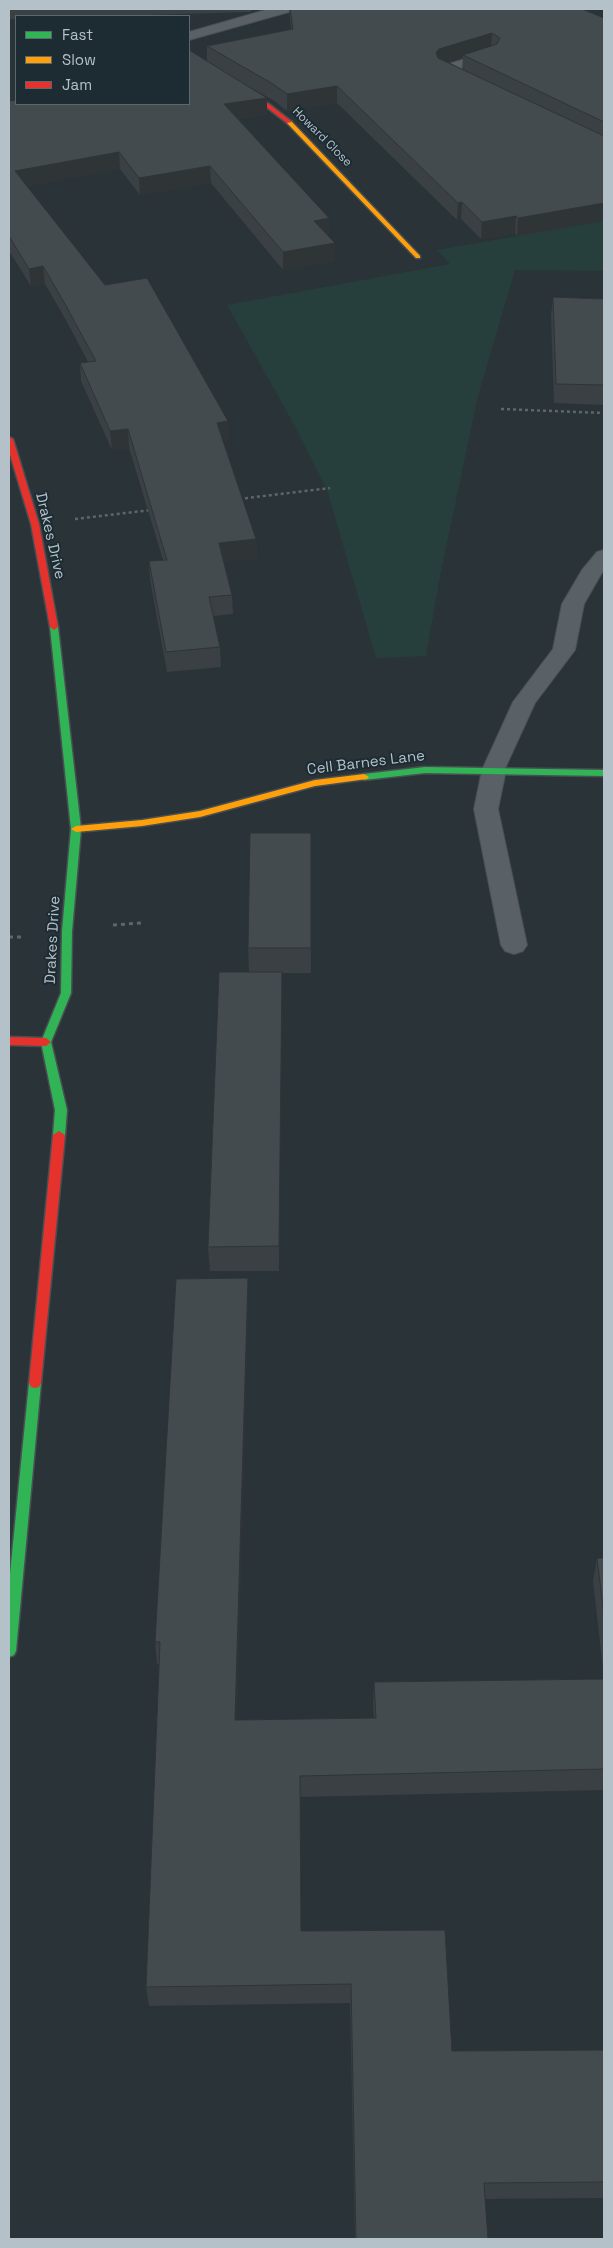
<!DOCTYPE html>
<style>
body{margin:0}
#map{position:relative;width:613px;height:2248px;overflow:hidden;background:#2a3338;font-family:"Space Grotesk",sans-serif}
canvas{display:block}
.frame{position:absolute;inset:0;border:10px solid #b4c1c9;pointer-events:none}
.legend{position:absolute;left:15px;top:15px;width:175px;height:90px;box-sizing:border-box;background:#1d2b33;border:1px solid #59676f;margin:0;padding:6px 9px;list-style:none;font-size:15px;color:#b4c1c9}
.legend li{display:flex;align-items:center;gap:10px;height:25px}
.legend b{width:25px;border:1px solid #59676f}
</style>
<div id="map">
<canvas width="613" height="2248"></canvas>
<div class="frame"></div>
<ul class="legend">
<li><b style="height:6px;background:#30b455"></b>Fast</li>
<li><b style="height:6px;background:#ff9f0a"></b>Slow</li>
<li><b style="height:6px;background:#e5322d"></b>Jam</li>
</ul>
</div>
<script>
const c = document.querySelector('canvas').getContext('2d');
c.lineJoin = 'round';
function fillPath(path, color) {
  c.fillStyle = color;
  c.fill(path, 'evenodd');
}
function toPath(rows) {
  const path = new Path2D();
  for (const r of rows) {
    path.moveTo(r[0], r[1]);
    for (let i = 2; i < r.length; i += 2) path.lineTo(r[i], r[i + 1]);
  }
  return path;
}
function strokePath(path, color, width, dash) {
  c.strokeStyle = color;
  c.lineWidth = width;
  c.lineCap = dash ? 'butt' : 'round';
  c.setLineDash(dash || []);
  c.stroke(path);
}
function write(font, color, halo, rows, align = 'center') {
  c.font = font + ' "Space Grotesk",sans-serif';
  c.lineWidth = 4;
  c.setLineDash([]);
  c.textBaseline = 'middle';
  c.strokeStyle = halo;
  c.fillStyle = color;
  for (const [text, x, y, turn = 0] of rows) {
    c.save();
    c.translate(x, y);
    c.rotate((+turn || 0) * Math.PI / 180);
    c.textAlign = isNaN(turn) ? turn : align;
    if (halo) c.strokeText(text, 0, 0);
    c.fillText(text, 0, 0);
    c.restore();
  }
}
fillPath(toPath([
 [604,221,604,271,515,270,478,396,440,576,426,656,376,658,327,490,291,419,227,305,450,264,437,250]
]), '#273f3c');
const lane = toPath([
 [490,51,497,55,495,58,457,71,471,77,473,80,471,83,461,83,439,73,437,70,439,67,490,51],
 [494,763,502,765,506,770,498,809,527,945,523,951,514,954,505,951,501,945,474,809,482,770,486,765,494,763]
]);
const street = toPath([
 [269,9,291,9,289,12,189,40,189,32,269,9],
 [604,550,604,569,584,604,575,650,535,703,502,775,494,777,486,775,482,770,513,702,553,649,562,604,582,570,597,552,604,550]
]);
const fast = toPath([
 [54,624,58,627,81,829,72,931,71,993,51,1042,67,1110,65,1135,59,1139,53,1135,55,1110,41,1042,61,993,62,931,71,829,50,627,54,624],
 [425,767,604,770,604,776,425,773,364,780,359,777,364,774,425,767],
 [35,1378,39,1379,41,1383,16,1651,14,1655,9,1657,9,1584,29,1383,31,1379,35,1378]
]);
const slow = toPath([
 [287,121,291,121,420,256,420,258,416,258,287,123,287,121],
 [364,774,369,777,367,779,315,786,200,817,142,826,76,832,71,829,76,826,142,820,200,811,315,780,364,774]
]);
const jam = toPath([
 [189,56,269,104,292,122,287,123,265,106,189,60,189,56],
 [9,437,13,439,39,524,58,627,54,630,50,627,31,524,9,451,9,437],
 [9,1037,46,1038,51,1042,46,1046,9,1045,9,1037],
 [59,1131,65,1135,41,1383,39,1387,35,1388,31,1387,29,1383,53,1135,59,1131]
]);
strokePath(lane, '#484f53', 2);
strokePath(street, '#484f53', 2);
strokePath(fast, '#484f53', 3);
strokePath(slow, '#484f53', 3);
strokePath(jam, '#484f53', 3);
strokePath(toPath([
 [501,409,604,413],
 [239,499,330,488],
 [75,519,151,510]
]), '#5e6669', 2.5, [3, 3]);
strokePath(toPath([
 [113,925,141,923],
 [9,937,21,937]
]), '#5e6669', 3, [4, 4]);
fillPath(lane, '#5a6166');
fillPath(street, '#5a6166');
fillPath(fast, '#30b455');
fillPath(slow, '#ff9f0a');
fillPath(jam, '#e5322d');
fillPath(toPath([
 [9,9,263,9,251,12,113,16,16,16,16,19,9,19],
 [289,9,582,9,604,18,604,220,517,236,515,233,481,239,461,219,457,220,337,103,287,111,273,100,242,83,267,98,267,114,238,119,329,218,329,236,328,236,335,243,335,261,283,270,211,183,140,195,120,169,27,186,105,285,228,421,229,440,223,441,256,539,257,559,224,562,232,595,233,614,213,616,220,647,221,667,167,672,150,580,149,561,163,560,129,448,112,450,81,381,80,363,88,362,67,322,45,284,31,286,9,251,9,101,189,104,207,61,207,46,291,29],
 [463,58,462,69,448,62,451,61],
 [553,297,604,299,604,405,554,403,551,316],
 [311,833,311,973,282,973,279,1271,210,1271,208,1247,249,972,248,948],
 [248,1278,248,1303,237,1720,374,1718,373,1704,374,1682,604,1679,604,1790,300,1797,301,1931,452,2051,604,2050,604,2198,485,2199,488,2239,355,2239,350,2003,149,2006,146,1987,159,1665,157,1664,155,1642],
 [597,1558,604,1558,604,1678,593,1581]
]), '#3a4044');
fillPath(toPath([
 [251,9,263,9,251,12],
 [492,33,491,49,463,55,463,58,438,65,436,53,439,49],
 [337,86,337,103,287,111,287,94],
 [267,98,267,114,225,121,224,104],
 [119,152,120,169,17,188,15,171],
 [210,166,211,183,140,195,139,178],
 [462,202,461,219,457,220,458,203],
 [604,203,604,220,517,236,518,218],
 [516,216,515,233,481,239,482,222],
 [329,218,329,236,314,238,314,221],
 [335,243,335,261,283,270,283,252],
 [43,266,45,284,31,286,29,269],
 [228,421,229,440,218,442,217,423],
 [128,429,129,448,112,450,110,431],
 [256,539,257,559,220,563,219,543],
 [282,972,283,997,279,1271,279,1246],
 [248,1278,248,1303,237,1742,235,1720]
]), '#2f3437');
const building = toPath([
 [290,9,582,9,604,18,604,122,463,55,497,44,500,38,492,33,439,49,436,53,438,58,604,136,604,203,518,218,516,216,482,222,462,202,458,203,337,86,287,94,273,84,207,46,293,29,290,9],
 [189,50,267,98,224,104,329,218,314,221,335,243,283,252,210,166,139,178,119,152,15,171,105,285,147,278,228,421,217,423,256,539,219,543,232,595,209,597,220,647,166,652,149,561,167,560,128,429,110,431,80,363,96,361,65,304,43,266,29,269,9,236,9,101,16,100,16,104,189,104,189,50],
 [553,297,604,299,604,385,556,384,553,297],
 [250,833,311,833,311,948,248,948,250,833],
 [219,972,282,972,279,1246,208,1247,219,972],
 [248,1278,235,1720,376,1718,374,1682,604,1679,604,1769,300,1776,301,1931,445,1930,452,2051,604,2050,604,2182,484,2183,488,2239,356,2239,351,1984,146,1987,160,1642,155,1642,176,1279,248,1278],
 [597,1558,604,1558,604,1615,597,1558]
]);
fillPath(building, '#434b4f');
strokePath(building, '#2f3437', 1);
write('12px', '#b4c1c9', '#1d2b33', [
 ["Howard Close",322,137,45]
]);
write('15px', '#b4c1c9', '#1d2b33', [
 ["Drakes Drive",50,536,77],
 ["Cell Barnes Lane",366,763,-7],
 ["Drakes Drive",53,940,-87]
]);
</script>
